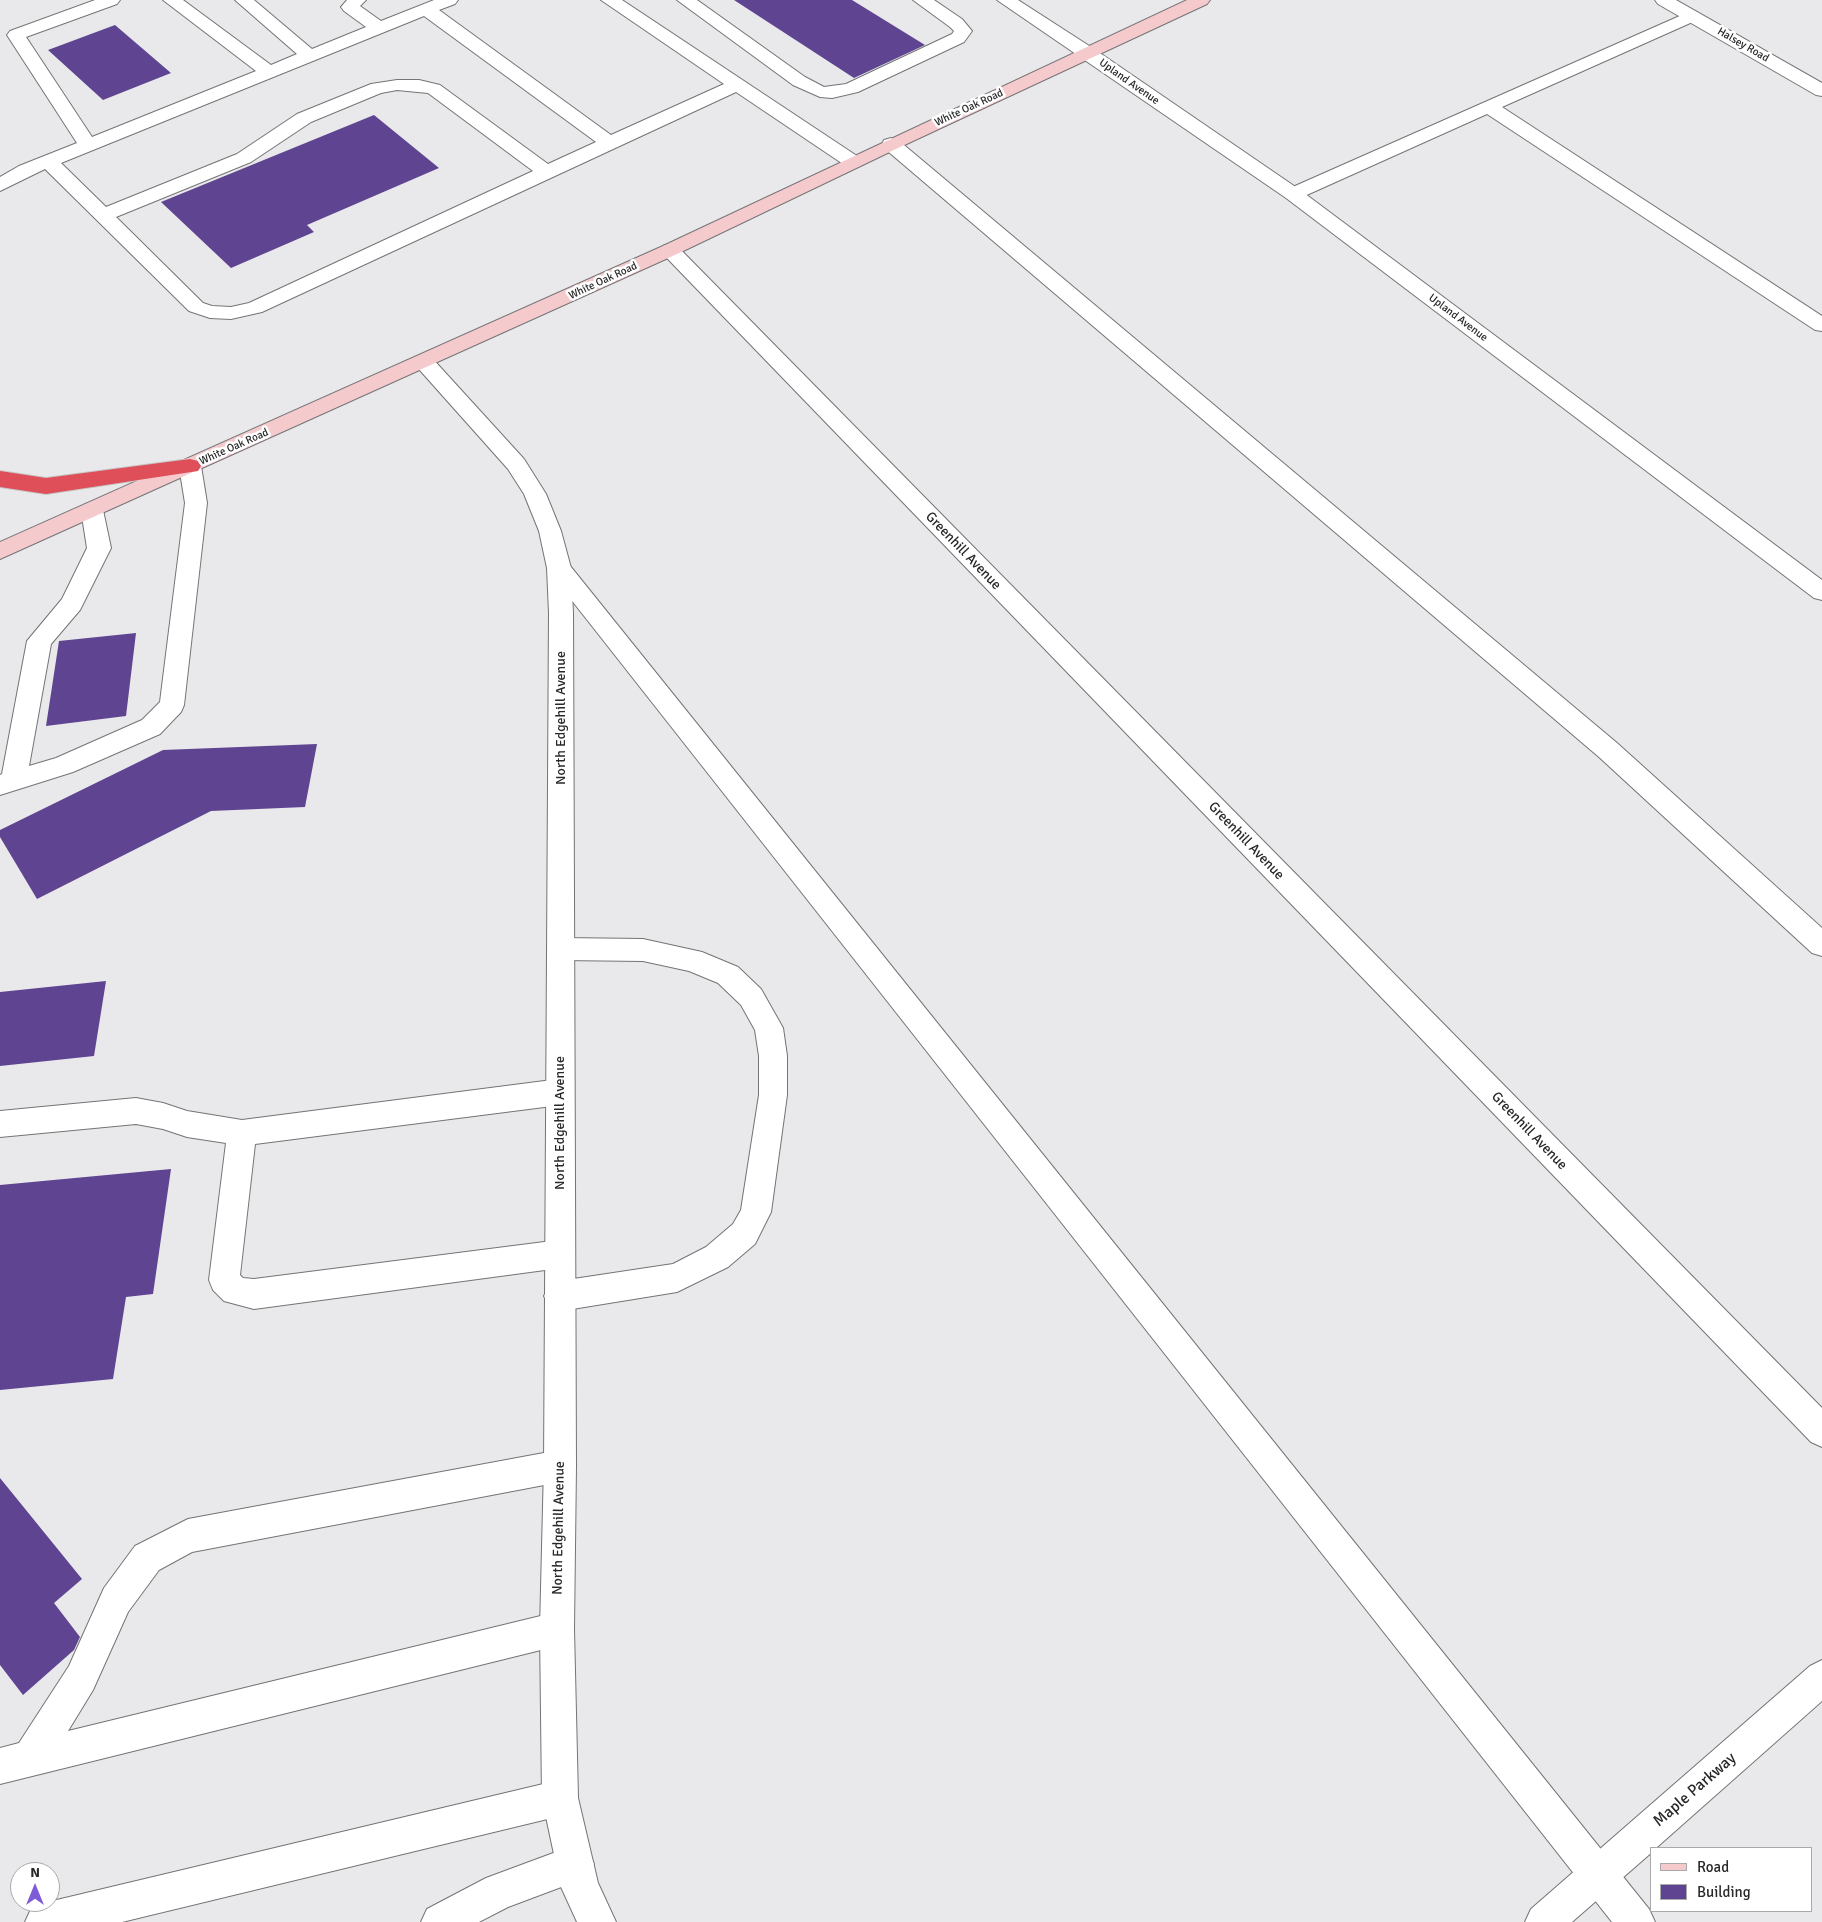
<!DOCTYPE html>
<style>
body{margin:0}
#map{position:relative;width:1822px;height:1922px;overflow:hidden;background:#e9e9eb;font-family:Signika,sans-serif}
canvas{display:block}
.legend{position:absolute;left:1650px;top:1847px;width:162px;height:65px;box-sizing:border-box;background:#fff;border:1px solid #a9a9a9;margin:0;padding:6px 9px;list-style:none;font-size:15px;color:#282829}
.legend li{display:flex;align-items:center;gap:10px;height:25px}
.legend b{width:25px;border:1px solid #a9a9a9}
.north{position:absolute;left:10px;top:1862px;width:50px;height:50px;box-sizing:border-box;background:#fff;border:1px solid #a9a9a9;border-radius:50%;rotate:0deg;font-size:14px;font-weight:700;line-height:20px;text-align:center;color:#282829}
.north::after{content:'';display:block;margin:auto;width:18px;height:22px;background:#7f5bd5;clip-path:polygon(50% 0,100% 100%,50% 72%,0 100%)}
</style>
<div id="map">
<canvas width="1822" height="1922"></canvas>
<ul class="legend">
<li><b style="height:6px;background:#f5cacd"></b>Road</li>
<li><b style="height:14px;background:#5f4491"></b>Building</li>
</ul>
<div class="north">N</div>
</div>
<script>
const c = document.querySelector('canvas').getContext('2d');
c.lineJoin = 'round';
function fillPath(path, color) {
  c.fillStyle = color;
  c.fill(path, 'evenodd');
}
function toPath(rows) {
  const path = new Path2D();
  for (const r of rows) {
    path.moveTo(r[0], r[1]);
    for (let i = 2; i < r.length; i += 2) path.lineTo(r[i], r[i + 1]);
  }
  return path;
}
function strokePath(path, color, width, dash) {
  c.strokeStyle = color;
  c.lineWidth = width;
  c.lineCap = dash ? 'butt' : 'round';
  c.setLineDash(dash || []);
  c.stroke(path);
}
function write(font, color, halo, rows, align = 'center') {
  c.font = font + ' Signika,sans-serif';
  c.lineWidth = 5;
  c.setLineDash([]);
  c.textBaseline = 'middle';
  c.strokeStyle = halo;
  c.fillStyle = color;
  for (const [text, x, y, turn = 0] of rows) {
    c.save();
    c.translate(x, y);
    c.rotate((+turn || 0) * Math.PI / 180);
    c.textAlign = isNaN(turn) ? turn : align;
    if (halo) c.strokeText(text, 0, 0);
    c.fillText(text, 0, 0);
    c.restore();
  }
}
fillPath(toPath([
 [734,0,852,0,925,45,854,78],
 [115,25,171,73,103,100,48,50],
 [374,115,439,168,307,225,314,232,231,268,161,202],
 [136,633,126,716,46,726,59,641],
 [317,744,305,807,211,811,37,899,0,837,0,830,163,750],
 [106,981,94,1056,0,1066,0,992],
 [171,1169,153,1294,126,1297,113,1379,0,1390,0,1185],
 [0,1478,82,1579,54,1603,80,1637,74,1650,23,1695,0,1665]
]), '#5f4491');
const lane = toPath([
 [95,0,120,0,117,4,26,37,92,137,256,71,163,0,183,0,271,65,297,54,235,0,254,0,312,49,366,27,344,11,341,7,347,0,366,0,360,6,381,21,434,0,458,0,455,4,439,10,611,135,724,84,601,0,622,0,860,158,862,162,860,166,853,168,846,166,736,92,262,312,231,319,210,318,189,311,45,169,0,191,0,177,19,166,77,143,7,35,10,31,95,0],
 [424,16,596,142,548,164,440,85,419,80,397,80,371,84,297,114,237,154,106,207,61,163,424,16],
 [397,90,428,93,533,171,249,303,231,307,212,306,203,303,116,217,251,162,311,122,381,93,397,90],
 [677,0,697,0,805,77,824,87,846,84,952,34,954,31,950,27,913,0,934,0,962,19,972,31,964,42,858,92,832,98,820,97,793,85,677,0],
 [1691,11,1697,12,1700,16,1697,20,1502,107,1822,316,1822,331,1815,330,1487,114,1300,198,1286,198,1283,194,1286,190,1691,11],
 [891,138,898,140,1617,743,1822,928,1822,956,1812,953,1599,757,884,148,882,144,884,140,891,138],
 [190,459,198,461,201,466,207,503,184,705,181,712,160,734,73,772,0,795,0,775,2,774,27,641,62,599,87,548,81,510,84,505,92,502,100,505,103,510,111,548,80,610,51,644,29,766,56,758,142,720,160,702,185,503,179,466,182,461,190,459],
 [559,560,567,562,1649,1909,1655,1922,1612,1922,551,574,547,568,551,562,559,560],
 [561,938,643,939,702,952,738,967,761,989,783,1028,787,1056,787,1095,771,1212,755,1244,728,1267,677,1292,560,1311,549,1306,544,1296,549,1286,560,1281,673,1264,706,1247,733,1224,741,1210,759,1095,759,1056,755,1030,741,1005,718,983,689,971,643,961,561,960,551,957,547,949,551,941,561,938],
 [560,1079,570,1083,574,1092,570,1101,560,1105,255,1144,240,1275,243,1278,254,1279,560,1240,571,1244,575,1254,571,1264,560,1268,254,1309,224,1301,213,1290,209,1280,226,1143,187,1137,163,1129,136,1124,0,1137,0,1111,136,1098,163,1103,187,1111,242,1120,560,1079],
 [560,1450,572,1454,576,1466,572,1478,560,1482,192,1552,159,1570,128,1612,93,1690,68,1731,557,1612,569,1617,574,1629,569,1641,557,1646,0,1784,0,1748,19,1743,69,1666,104,1588,135,1546,188,1519,560,1450],
 [560,1780,573,1785,578,1798,573,1811,560,1816,122,1922,25,1922,31,1909,44,1903,560,1780],
 [575,1845,588,1851,594,1864,588,1877,508,1907,479,1922,421,1922,427,1909,486,1878,575,1845]
]);
const street = toPath([
 [997,0,1018,0,1094,49,1300,190,1822,580,1822,600,1814,598,1286,198,997,0],
 [1655,0,1676,0,1822,83,1822,96,1816,95,1658,4,1655,0],
 [670,244,677,246,1822,1408,1822,1447,1811,1442,663,254,660,250,663,246,670,244],
 [424,355,431,357,524,459,546,494,561,531,571,568,573,613,576,1466,574,1629,578,1798,598,1883,616,1922,577,1922,561,1887,542,1798,540,1629,544,1466,549,613,547,568,539,531,524,494,508,469,417,367,413,362,417,357,424,355],
 [1822,1660,1822,1701,1656,1848,1651,1848,1651,1853,1572,1922,1525,1922,1531,1909,1810,1666,1822,1660]
]);
const secondary = toPath([
 [1187,0,1210,0,1207,4,898,148,677,254,0,559,0,542,663,246,1187,0]
]);
const highway = toPath([
 [190,459,198,461,201,466,198,471,46,494,0,487,0,471,46,478,190,459]
]);
strokePath(lane, '#747476', 2);
strokePath(street, '#747476', 2);
strokePath(secondary, '#747476', 2);
strokePath(highway, '#c7c7c7', 2);
fillPath(lane, '#fff');
fillPath(street, '#fff');
fillPath(secondary, '#f5cacd');
fillPath(highway, '#de4f59');
write('11px', '#282829', '#fff', [
 ["Halsey Road",1743,45,30],
 ["Upland Avenue",1129,82,35],
 ["White Oak Road",969,108,-25],
 ["White Oak Road",603,281,-25],
 ["Upland Avenue",1458,318,37],
 ["White Oak Road",234,447,-24]
]);
write('14px', '#282829', '#fff', [
 ["Greenhill Avenue",963,551,46],
 ["North Edgehill Avenue",561,718,-90],
 ["Greenhill Avenue",1246,841,46],
 ["North Edgehill Avenue",560,1123,-90],
 ["Greenhill Avenue",1529,1131,46],
 ["North Edgehill Avenue",559,1528,-89]
]);
write('16px', '#282829', '#fff', [
 ["Maple Parkway",1695,1790,-41]
]);
</script>
